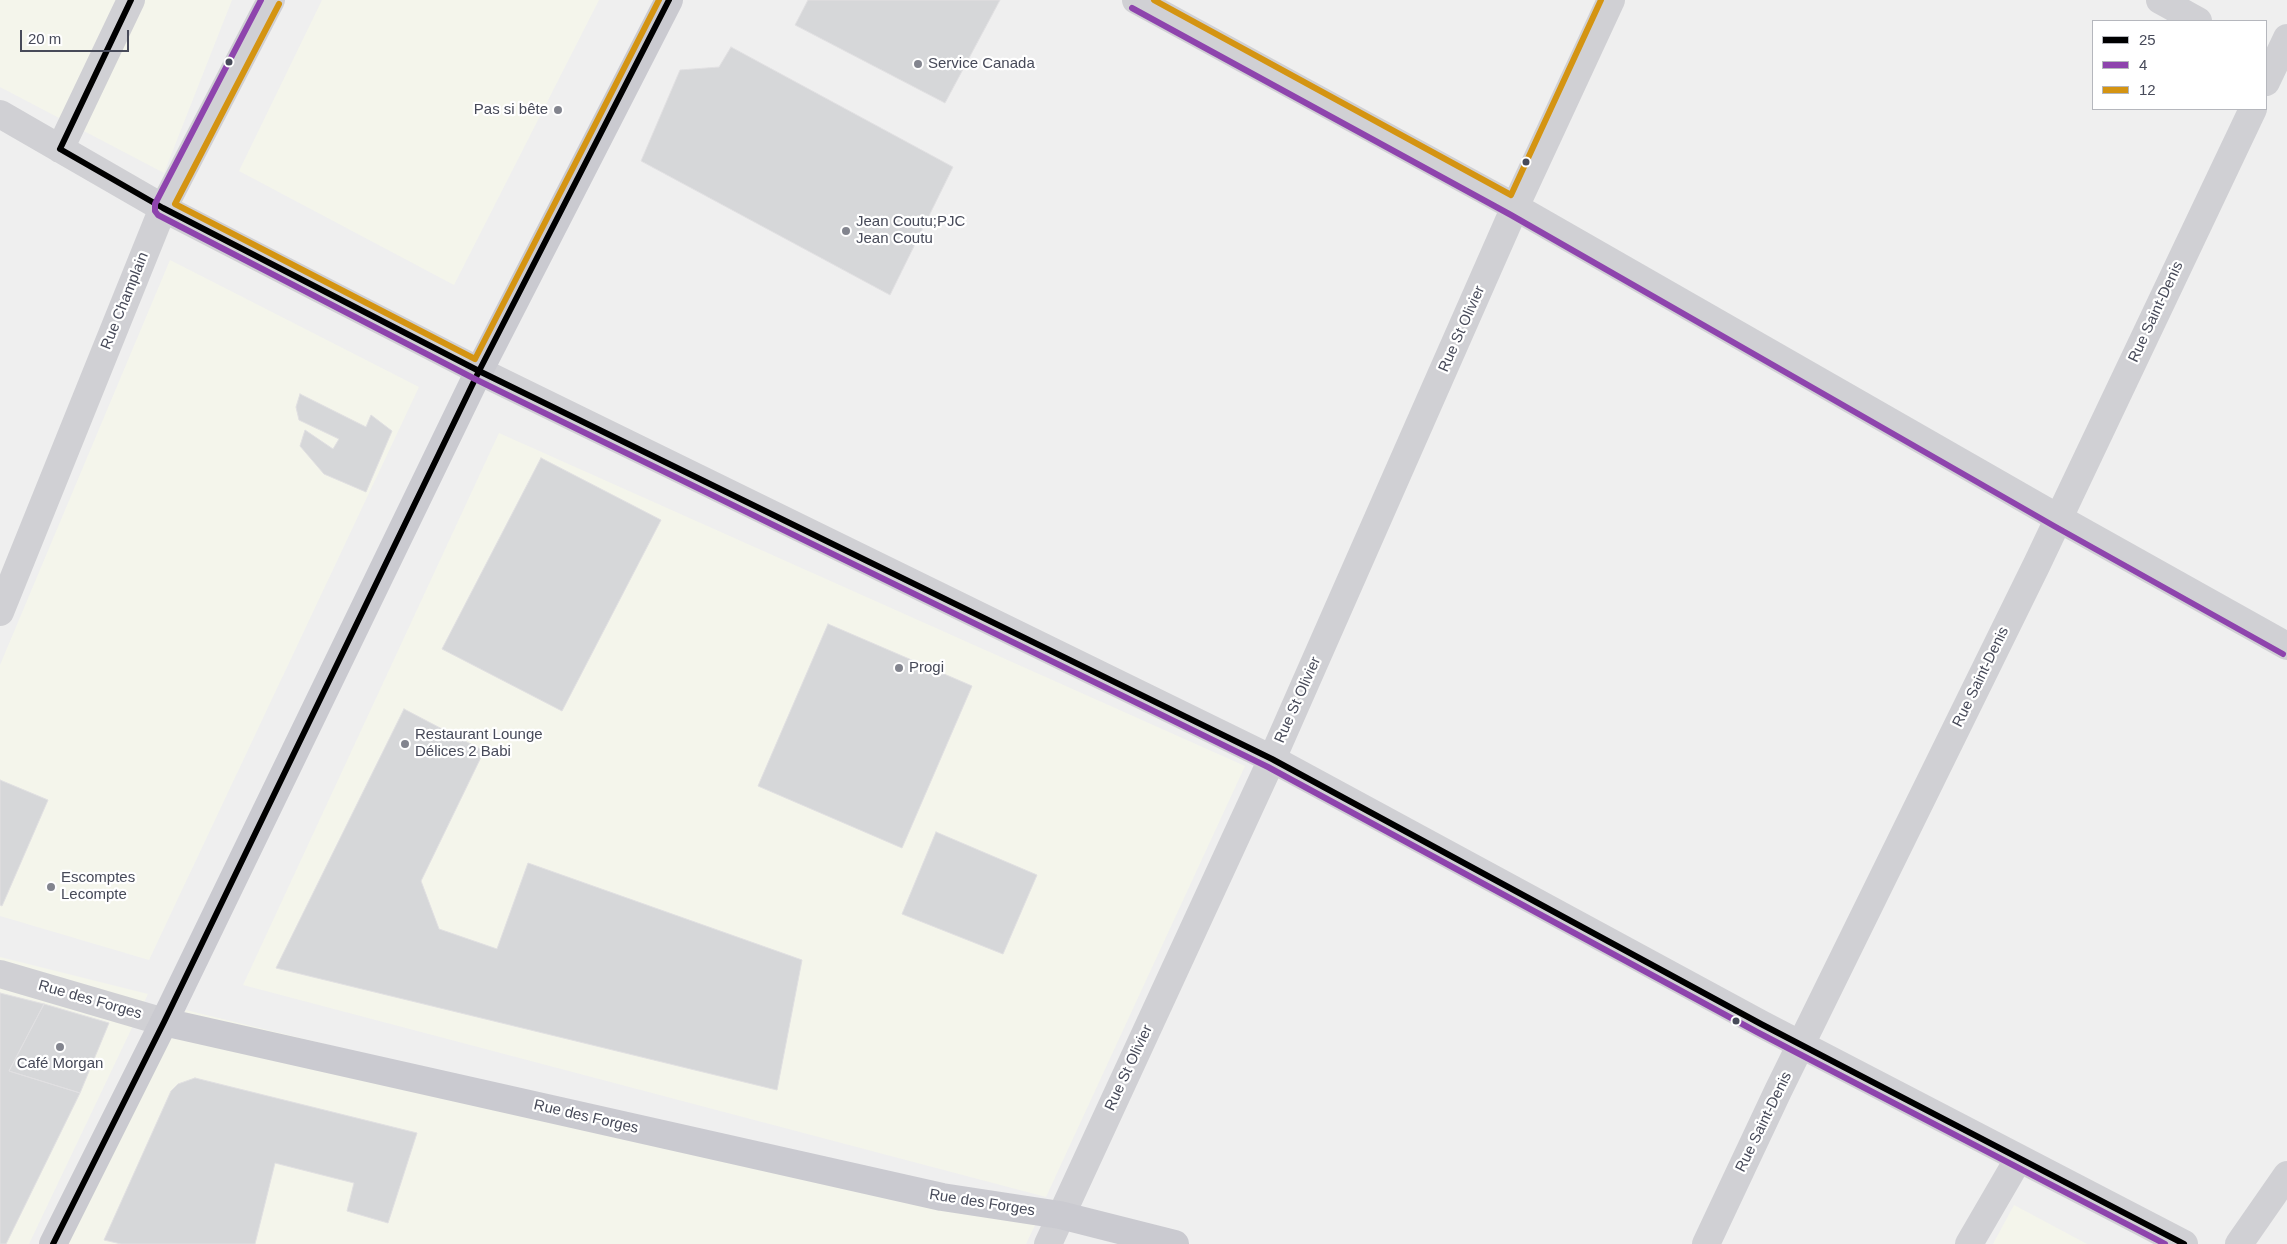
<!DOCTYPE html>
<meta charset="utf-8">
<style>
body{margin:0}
#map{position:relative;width:2287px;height:1244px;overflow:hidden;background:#efefef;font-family:Arial,sans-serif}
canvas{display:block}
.legend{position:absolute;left:2092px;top:20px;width:175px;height:90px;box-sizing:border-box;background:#fff;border:1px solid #b5b7bd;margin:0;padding:6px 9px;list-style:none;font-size:15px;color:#474a59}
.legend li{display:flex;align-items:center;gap:10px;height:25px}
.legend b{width:25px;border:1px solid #b5b7bd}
.scale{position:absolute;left:20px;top:30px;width:109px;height:22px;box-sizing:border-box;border:2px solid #474a59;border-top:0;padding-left:6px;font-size:15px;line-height:18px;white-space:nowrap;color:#474a59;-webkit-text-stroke:4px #fff;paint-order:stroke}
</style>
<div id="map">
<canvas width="2287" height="1244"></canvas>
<ul class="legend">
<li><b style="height:6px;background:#000"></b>25</li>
<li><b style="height:6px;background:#8e44ad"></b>4</li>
<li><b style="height:6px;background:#d49412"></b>12</li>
</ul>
<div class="scale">20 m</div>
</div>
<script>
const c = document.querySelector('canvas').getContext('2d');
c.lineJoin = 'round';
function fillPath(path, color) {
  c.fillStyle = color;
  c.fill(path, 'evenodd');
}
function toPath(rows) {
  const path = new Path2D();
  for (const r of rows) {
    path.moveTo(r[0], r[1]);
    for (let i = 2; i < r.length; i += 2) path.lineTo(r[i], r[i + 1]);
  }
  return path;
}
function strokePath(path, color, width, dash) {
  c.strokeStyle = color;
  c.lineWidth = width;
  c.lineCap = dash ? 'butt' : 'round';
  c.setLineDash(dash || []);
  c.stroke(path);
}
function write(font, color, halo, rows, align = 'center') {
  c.font = font + ' Arial,sans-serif';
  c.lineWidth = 4.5;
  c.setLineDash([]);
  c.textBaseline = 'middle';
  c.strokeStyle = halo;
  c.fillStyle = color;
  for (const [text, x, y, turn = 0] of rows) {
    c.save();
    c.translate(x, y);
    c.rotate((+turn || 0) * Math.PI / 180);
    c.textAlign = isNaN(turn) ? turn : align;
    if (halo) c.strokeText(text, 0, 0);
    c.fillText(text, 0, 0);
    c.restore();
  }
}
fillPath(toPath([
 [0,0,232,0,164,173,0,87],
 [322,0,599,0,454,285,239,171],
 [170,260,419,387,149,960,0,916,0,665],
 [499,433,1245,766,1046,1197,243,985],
 [0,957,148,994,29,1244,0,1244],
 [186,1010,1038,1219,1026,1244,61,1244],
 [2014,1205,2087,1244,1993,1244]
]), '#f4f5eb');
const building = toPath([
 [808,0,1000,0,945,103,795,25,808,0],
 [731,47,953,167,890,295,641,161,680,70,719,67,731,47],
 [300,394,366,427,371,415,392,431,366,492,324,474,300,446,305,430,333,449,339,439,299,420,296,407,300,394],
 [541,458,661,520,562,711,442,649,541,458],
 [828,624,972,686,902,848,758,786,828,624],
 [404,709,484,751,421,881,439,929,497,949,528,863,802,960,777,1090,276,968,404,709],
 [0,780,48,800,2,906,0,905,0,780],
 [936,832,1037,875,1003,954,902,914,936,832],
 [0,993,44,1004,9,1071,80,1093,6,1244,0,1244,0,993],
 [44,1004,109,1023,80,1093,9,1071,44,1004],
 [195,1078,417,1133,388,1223,347,1211,354,1183,275,1163,255,1244,121,1244,104,1240,171,1091,178,1084,195,1078]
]);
fillPath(building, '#d6d7d9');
strokePath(building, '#e1e0e2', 1);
strokePath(toPath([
 [1136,0,1515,207,2058,518,2287,646],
 [2160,0,2198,21],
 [2266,82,2287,38],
 [0,114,163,208,479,371,1272,759,1761,1024,2184,1244],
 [60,149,131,0],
 [0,612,163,208,271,0],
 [0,974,164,1022],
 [1048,1244,1272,759,1515,207,1611,0],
 [1706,1244,1778,1091,2037,564,2253,109],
 [1969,1244,2019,1158],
 [2239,1244,2287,1175]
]), '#d0d0d4', 28);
strokePath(toPath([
 [164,1022,942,1197,1060,1215,1175,1244],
 [53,1244,164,1022,479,371,669,0]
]), '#cacad0', 28);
strokePath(toPath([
 [60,149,163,208,479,371,1272,759,1761,1024,2184,1244],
 [60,149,131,0],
 [53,1244,164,1022,479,371,669,0]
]), '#000', 6);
strokePath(toPath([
 [261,0,155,204,155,211,158,215,475,379,1268,767,1757,1032,2165,1244],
 [1132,8,1511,215,2054,526,2283,654]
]), '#8e44ad', 6);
strokePath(toPath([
 [1154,0,1511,195,1601,0],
 [279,4,175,204,475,359,659,0]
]), '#d49412', 6);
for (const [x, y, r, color] of [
 [229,62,4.5,"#474a59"],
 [918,64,5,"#82848e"],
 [558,110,5,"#82848e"],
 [1526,162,4.5,"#474a59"],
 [846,231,5,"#82848e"],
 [899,668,5,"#82848e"],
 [405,744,5,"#82848e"],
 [51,887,5,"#82848e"],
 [1736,1021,4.5,"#474a59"],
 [60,1047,5,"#82848e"]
]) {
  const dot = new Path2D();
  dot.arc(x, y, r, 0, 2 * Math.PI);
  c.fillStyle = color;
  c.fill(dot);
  strokePath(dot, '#fff', 2);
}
write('15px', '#474a59', '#fff', [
 ["Service Canada",928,64],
 ["Pas si bête",548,110,"right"],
 ["Jean Coutu;PJC",856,222],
 ["Jean Coutu",856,239],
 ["Progi",909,668],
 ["Restaurant Lounge",415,735],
 ["Délices 2 Babi",415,752],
 ["Escomptes",61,878],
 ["Lecompte",61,895],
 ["Café Morgan",60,1064,"center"]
], 'left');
write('15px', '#474a59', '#fff', [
 ["Rue Champlain",125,301,-68],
 ["Rue Saint-Denis",2156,312,-65],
 ["Rue St Olivier",1462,329,-66],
 ["Rue Saint-Denis",1981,677,-64],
 ["Rue St Olivier",1298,700,-66],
 ["Rue des Forges",90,1000,16],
 ["Rue St Olivier",1129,1068,-65],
 ["Rue des Forges",586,1117,13],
 ["Rue Saint-Denis",1764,1122,-64],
 ["Rue des Forges",982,1203,9]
]);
</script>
